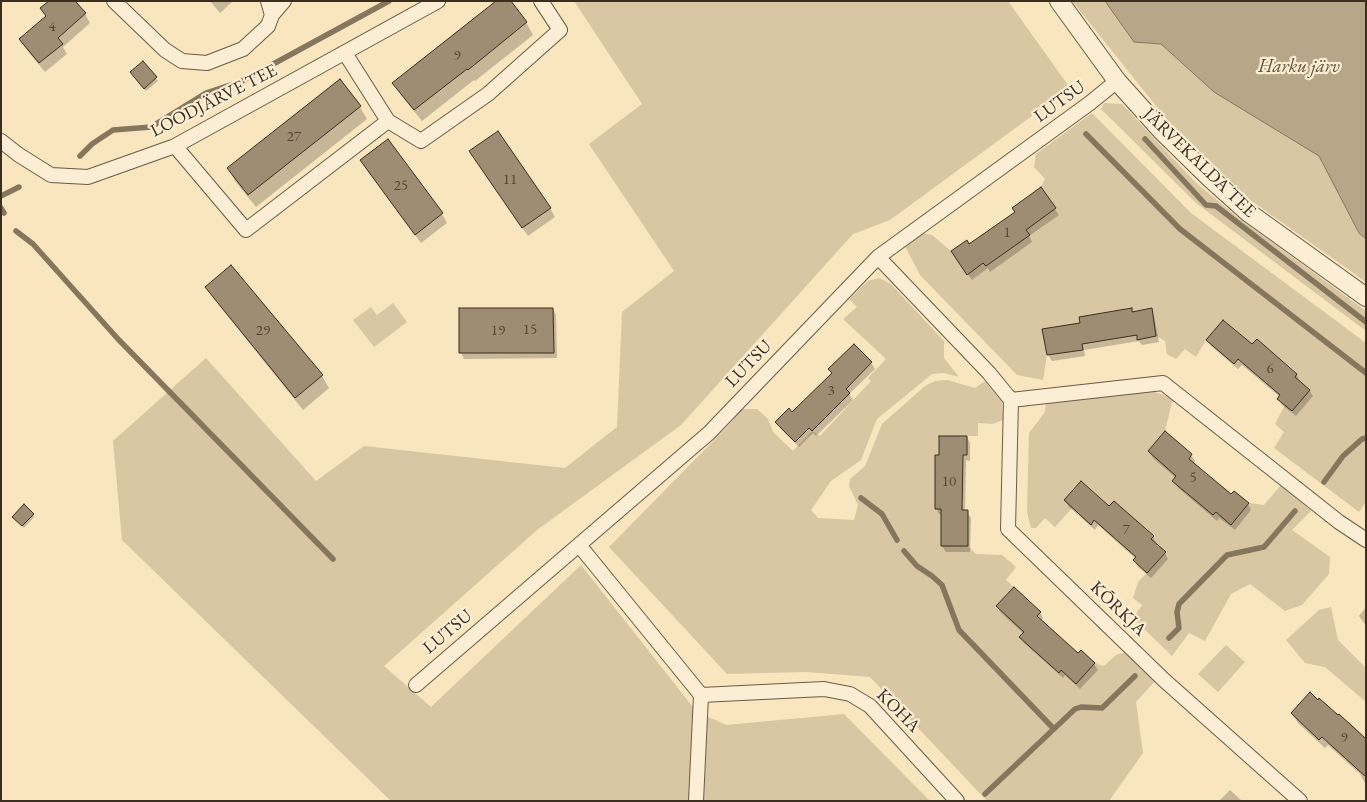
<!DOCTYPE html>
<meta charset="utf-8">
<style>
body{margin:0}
#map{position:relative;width:1367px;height:802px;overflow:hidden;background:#f9e5be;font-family:"EB Garamond",serif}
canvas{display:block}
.frame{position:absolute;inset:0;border:2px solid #3b2d20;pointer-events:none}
</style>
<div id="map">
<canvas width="1367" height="802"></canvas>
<div class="frame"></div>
</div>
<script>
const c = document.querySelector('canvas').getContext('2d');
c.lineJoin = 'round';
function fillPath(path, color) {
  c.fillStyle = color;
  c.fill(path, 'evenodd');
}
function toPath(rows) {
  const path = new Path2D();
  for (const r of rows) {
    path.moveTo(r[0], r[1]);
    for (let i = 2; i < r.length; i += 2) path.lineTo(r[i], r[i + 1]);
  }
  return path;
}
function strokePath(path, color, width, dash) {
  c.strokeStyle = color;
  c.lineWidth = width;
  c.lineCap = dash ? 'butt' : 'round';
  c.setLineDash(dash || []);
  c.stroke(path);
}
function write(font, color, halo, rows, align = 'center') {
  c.font = font + ' "EB Garamond",serif';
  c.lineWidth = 4.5;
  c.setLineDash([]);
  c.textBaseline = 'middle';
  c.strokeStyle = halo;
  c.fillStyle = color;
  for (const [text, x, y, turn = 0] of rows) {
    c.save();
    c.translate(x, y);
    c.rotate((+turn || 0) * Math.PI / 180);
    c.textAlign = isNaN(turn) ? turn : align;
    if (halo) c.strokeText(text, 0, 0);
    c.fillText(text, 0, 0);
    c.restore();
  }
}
fillPath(toPath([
 [574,1,1008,1,1070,88,890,220,853,234,681,425,537,530,384,666,431,707,581,565,696,711,726,725,844,714,930,801,391,801,122,540,113,441,206,358,316,481,364,446,565,468,617,427,622,312,674,271,589,144,642,104],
 [1072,1,1105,1,1134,42,1161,44,1214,92,1319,156,1359,233,1366,239,1366,282,1249,199,1169,122],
 [1104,103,1122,104,1196,183,1239,218,1366,311,1366,331,1196,203,1101,109],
 [1092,113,1191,213,1366,343,1366,460,1365,466,1366,502,1359,512,1274,448,1284,432,1275,424,1285,405,1292,411,1310,389,1295,377,1297,373,1257,339,1252,344,1224,320,1206,340,1196,357,1185,349,1176,359,1167,354,1165,341,1156,336,1151,309,1132,312,1131,308,1079,317,1080,323,1043,330,1047,355,1043,380,1017,375,920,275,904,244,921,233,932,235,951,251,967,274,983,263,986,266,1029,236,1026,230,1056,208,1041,187,1045,179,1034,167,1036,154],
 [879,278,891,284,944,341,944,358,959,377,944,373,932,374,877,419,861,460,831,481,811,510,818,518,854,520,858,505,849,486,850,479,865,466,882,424,925,386,935,381,947,380,975,388,985,381,1002,401,1003,420,993,424,978,423,978,436,939,436,939,455,935,456,935,508,941,509,941,546,968,546,976,554,1002,555,1016,567,1006,580,1014,587,996,607,1024,632,1020,637,1058,673,1061,670,1076,683,1095,663,1104,666,1116,655,1125,652,1156,680,1136,702,1143,753,1109,801,987,801,870,677,807,672,727,674,609,547,727,427,742,409,757,409,768,419,773,432,793,451,812,431,820,436,871,381,868,378,886,359,843,319,857,307,849,299,868,281],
 [393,303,407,322,374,347,353,320,371,307,377,315],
 [1131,391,1155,392,1173,398,1165,431,1148,451,1176,476,1172,481,1213,515,1216,512,1231,525,1249,503,1264,505,1281,485,1311,511,1292,530,1330,557,1329,574,1302,605,1285,611,1250,584,1231,594,1205,641,1189,633,1172,656,1133,618,1142,605,1133,598,1138,582,1166,553,1151,539,1154,536,1114,501,1109,506,1081,481,1064,500,1072,508,1055,527,1045,518,1036,528,1031,528,1027,512,1029,433,1045,412,1046,403],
 [1331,607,1338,640,1366,668,1366,702,1325,667,1305,663,1286,640,1319,610],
 [1226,645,1245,662,1218,692,1198,674]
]), '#d9c6a3');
const water = toPath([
 [1105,1,1366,1,1366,239,1359,233,1319,156,1214,92,1161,44,1134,42,1105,1]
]);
fillPath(water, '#b8a688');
strokePath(water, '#86765e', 1);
fillPath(toPath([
 [210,1,233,1,220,13],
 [85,14,90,23,63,47,67,54,45,72,26,49,20,39],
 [526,22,533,35,475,81,474,80,422,121,401,95,394,83],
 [143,63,158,81,146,91,133,75],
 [340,81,360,107,367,119,256,207,235,181,228,168],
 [388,141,442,214,447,223,421,243,367,170,362,160],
 [476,161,550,208,555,217,528,236],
 [1041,188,1059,215,1029,236,1032,242,990,272,988,268,972,280,956,258,969,246,1016,213],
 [231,267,322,376,329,388,303,410,214,299,207,287],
 [553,309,556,315,557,358,464,359,461,353],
 [1131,309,1133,313,1151,310,1154,316,1159,342,1142,345,1139,341,1084,350,1085,356,1052,361,1048,355,1044,330,1081,324],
 [1208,340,1252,346,1296,374,1300,381,1299,382,1309,390,1313,396,1296,416,1282,405,1279,399,1280,397,1242,365,1238,369,1211,346],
 [854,345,871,363,875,369,849,394,853,400,816,436,813,433,799,447,780,428,777,422,792,414,832,374,830,369],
 [1165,433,1191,455,1195,461,1193,464,1232,496,1248,504,1251,510,1235,530,1219,518,1217,521,1177,487,1174,481,1176,478,1153,458,1149,452],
 [967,437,970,443,970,461,966,460,965,512,967,512,971,518,970,552,946,552,942,546,943,514,939,514,936,508,940,457],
 [1065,501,1109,507,1153,537,1156,543,1155,544,1165,553,1168,559,1151,578,1138,567,1134,561,1136,559,1098,525,1095,530,1069,507],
 [33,515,34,517,24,528,15,520],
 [998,607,1040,612,1043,618,1041,621,1078,655,1094,664,1098,670,1080,689,1065,675,1063,678,1024,643,1021,637,1024,634,1001,613],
 [1366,607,1366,626,1359,616],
 [1292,714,1347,723,1349,722,1366,738,1366,785,1360,774,1328,745,1325,748,1298,723],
 [1230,790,1242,801,1219,801]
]), '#0003');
strokePath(toPath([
 [1086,134,1180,229,1366,373],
 [1145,139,1206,205,1216,206,1366,322],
 [80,156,92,144,113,130,151,127,206,93,242,81,389,1],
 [1,196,19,187],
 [1,208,4,213],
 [16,231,33,244,118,339,333,559],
 [1324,482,1343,456,1362,439,1366,438],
 [861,498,882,514,897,540],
 [904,551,917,566,932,576,942,585,959,630,1054,729],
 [1169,638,1179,628,1177,612,1179,604,1227,555,1264,547,1295,511],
 [985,794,1075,709,1081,707,1102,708,1135,676]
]), '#86765e', 5.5);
const building = toPath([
 [49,1,75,1,86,13,58,38,63,44,39,63,19,39,46,16,40,8,49,1],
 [496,1,511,1,527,22,468,70,467,69,414,110,392,83,496,1],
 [143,61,157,77,144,89,130,72,143,61],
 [340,79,361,106,248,195,227,168,340,79],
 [498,131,551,208,522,228,469,151,498,131],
 [388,139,443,213,415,235,360,160,388,139],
 [1041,187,1056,208,1026,230,1030,235,986,266,983,263,967,275,951,251,967,240,969,244,1015,212,1012,208,1041,187],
 [231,265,323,375,295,398,205,287,231,265],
 [459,308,553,308,554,353,459,353,459,308],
 [1132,308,1132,312,1152,308,1156,336,1137,340,1137,335,1082,344,1083,350,1047,355,1042,329,1080,323,1079,317,1132,308],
 [1223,320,1252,344,1257,339,1297,374,1295,377,1310,390,1292,411,1277,399,1280,395,1238,359,1234,364,1206,340,1223,320],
 [854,344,872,362,846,389,850,393,812,431,809,428,795,442,775,422,789,408,792,412,832,373,828,369,854,344],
 [1165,431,1192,454,1189,459,1231,494,1234,491,1249,503,1231,525,1216,512,1213,515,1172,481,1176,476,1148,451,1165,431],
 [939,436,967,436,967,455,963,455,962,510,968,510,968,546,941,546,941,509,935,509,935,455,939,455,939,436],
 [1081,481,1109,506,1114,501,1154,536,1151,539,1166,552,1147,573,1133,560,1136,557,1094,520,1091,525,1064,500,1081,481],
 [24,504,34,514,22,526,12,517,24,504],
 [1014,587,1041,612,1037,616,1078,653,1081,650,1095,663,1076,684,1061,670,1059,673,1019,637,1024,632,996,606,1014,587],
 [1310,692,1318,700,1319,698,1338,715,1339,714,1366,739,1366,777,1322,737,1319,740,1291,713,1310,692]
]);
fillPath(building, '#9e8d72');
strokePath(building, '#3b2d20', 1);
const minor = toPath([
 [114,1,165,50,182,61,207,63,243,49,268,26,272,15,268,1],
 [272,15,284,1],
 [345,53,388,121],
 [1,141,19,155,51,175,88,177,175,146,438,1],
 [175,146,246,230,388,121,421,141,488,94,560,30,541,1],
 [878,257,989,373,1011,400,1008,529,1164,680,1300,801],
 [1011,400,1163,383,1339,522,1366,540],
 [579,545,701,695,696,801],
 [416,685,709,433,878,257,1090,103,1117,81],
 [701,695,824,689,850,694,870,706,957,801]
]);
const tertiary = toPath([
 [1059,1,1117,81,1161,130,1210,178,1249,213,1366,297]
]);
strokePath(minor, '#6a5b48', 16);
strokePath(tertiary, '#6a5b48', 20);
strokePath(minor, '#fbeed5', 14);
strokePath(tertiary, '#fbeed5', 18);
write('15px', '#544534', null, [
 ["4",52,27],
 ["9",457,56],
 ["27",294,137],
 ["11",510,180],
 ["25",401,186],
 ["1",1007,233],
 ["15",530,330],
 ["29",263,331],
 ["19",498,331],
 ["6",1270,369],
 ["3",831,391],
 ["5",1193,478],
 ["10",949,482],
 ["7",1126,530],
 ["9",1344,738]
]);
write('18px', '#3b2d20', '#fbeed5', [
 ["LOODJÄRVE TEE",214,101,-27],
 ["LUTSU",1060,102,-36],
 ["JÄRVEKALDA TEE",1199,163,44],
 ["LUTSU",749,364,-46],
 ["KÕRKJA",1118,609,44],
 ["LUTSU",448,632,-40],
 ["KOHA",898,711,45]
]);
write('italic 19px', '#60513f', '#fbeed5', [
 ["Harku järv",1299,67]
]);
</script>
